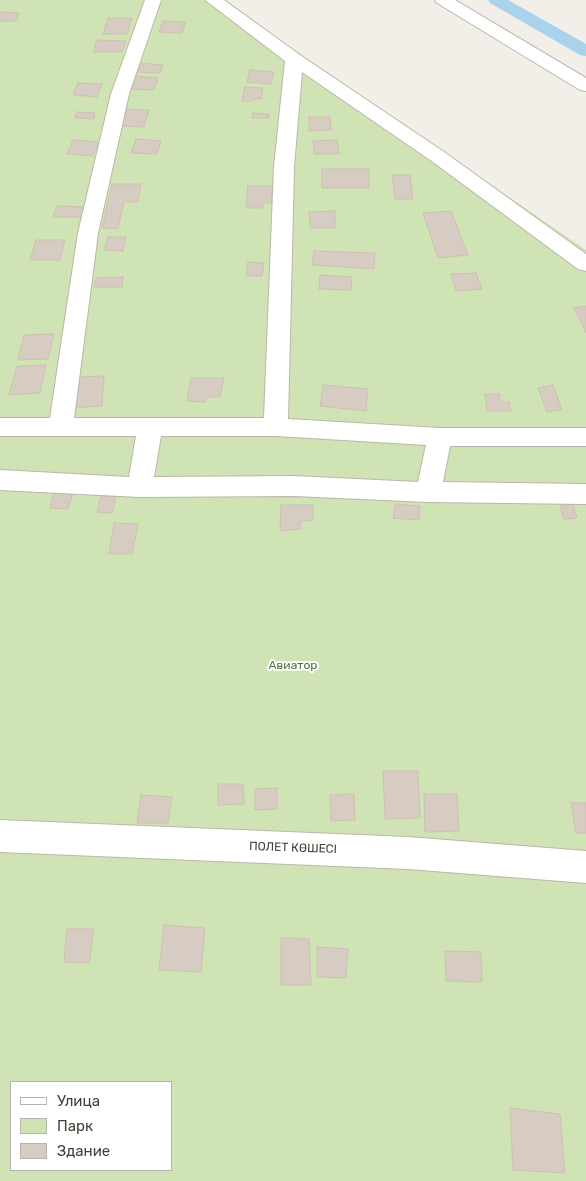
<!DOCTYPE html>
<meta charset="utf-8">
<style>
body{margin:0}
#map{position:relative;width:586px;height:1181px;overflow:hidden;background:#f2eee8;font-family:Rubik,sans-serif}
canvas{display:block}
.legend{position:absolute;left:10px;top:1081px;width:162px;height:90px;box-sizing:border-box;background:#fff;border:1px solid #b5b2af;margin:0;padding:6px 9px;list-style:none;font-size:15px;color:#453f37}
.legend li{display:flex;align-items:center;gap:10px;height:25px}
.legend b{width:25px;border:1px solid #b5b2af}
</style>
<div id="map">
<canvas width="586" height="1181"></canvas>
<ul class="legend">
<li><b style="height:6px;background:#fff"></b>Улица</li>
<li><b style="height:14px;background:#d0e3b4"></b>Парк</li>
<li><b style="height:14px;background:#d6ccc1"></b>Здание</li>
</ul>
</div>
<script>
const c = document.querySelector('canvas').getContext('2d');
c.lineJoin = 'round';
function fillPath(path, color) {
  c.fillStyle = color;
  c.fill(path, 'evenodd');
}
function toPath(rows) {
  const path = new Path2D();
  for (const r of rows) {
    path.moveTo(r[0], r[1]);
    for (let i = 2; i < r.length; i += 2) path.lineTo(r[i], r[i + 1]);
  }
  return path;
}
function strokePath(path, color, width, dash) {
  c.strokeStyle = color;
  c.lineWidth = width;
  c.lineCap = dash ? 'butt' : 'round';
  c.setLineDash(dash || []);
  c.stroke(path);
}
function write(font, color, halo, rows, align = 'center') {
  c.font = font + ' Rubik,sans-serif';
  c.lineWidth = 4;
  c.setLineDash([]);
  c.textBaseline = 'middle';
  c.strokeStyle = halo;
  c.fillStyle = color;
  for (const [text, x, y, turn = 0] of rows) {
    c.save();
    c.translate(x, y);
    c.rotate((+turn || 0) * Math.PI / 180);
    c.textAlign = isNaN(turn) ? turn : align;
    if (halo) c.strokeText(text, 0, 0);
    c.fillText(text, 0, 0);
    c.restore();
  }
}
fillPath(toPath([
 [0,0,222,0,586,250,586,1181,0,1181],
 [11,1082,171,1082,171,1170,11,1170]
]), '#d0e3b4');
fillPath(toPath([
 [488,0,508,0,586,44,586,56,580,55,490,3,488,0]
]), '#a9d3ea');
const building = toPath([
 [0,12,19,13,16,21,0,21,0,12],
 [108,18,132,18,127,34,103,34,108,18],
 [163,21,186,22,182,33,159,32,163,21],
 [97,40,126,41,122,52,93,52,97,40],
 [140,63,163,65,160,73,137,72,140,63],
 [250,70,274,72,271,84,247,82,250,70],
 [134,76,158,78,154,90,130,89,134,76],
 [78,83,102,84,97,97,73,95,78,83],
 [245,87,263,88,261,99,255,98,254,101,242,101,245,87],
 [127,109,149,110,144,127,121,126,127,109],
 [77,112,95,113,94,119,75,118,77,112],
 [253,113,269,114,269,118,252,118,253,113],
 [309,117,330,117,331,130,309,131,309,117],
 [136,139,161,141,157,154,131,153,136,139],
 [73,140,99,142,93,156,67,154,73,140],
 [337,140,339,154,314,154,313,141,337,140],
 [322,169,369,169,369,188,322,188,322,169],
 [392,175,410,175,413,199,395,199,392,175],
 [112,184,141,184,138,202,124,202,118,229,102,228,112,184],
 [248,186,272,186,272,203,263,203,263,208,246,208,248,186],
 [57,206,86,207,82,217,53,217,57,206],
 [335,211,335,228,310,228,309,212,335,211],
 [451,211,468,255,438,258,423,213,451,211],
 [108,237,126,237,123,251,104,250,108,237],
 [36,240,65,240,60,260,30,260,36,240],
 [314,251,375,253,374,269,312,265,314,251],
 [248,262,264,263,262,276,246,276,248,262],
 [476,273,482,289,456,291,451,274,476,273],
 [320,275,352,277,351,290,319,289,320,275],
 [123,277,122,287,94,287,96,278,123,277],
 [586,306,586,333,574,308,586,306],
 [54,334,48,359,18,360,24,335,54,334],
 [46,365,40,393,9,395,17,366,46,365],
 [104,376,102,406,73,408,77,377,104,376],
 [191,378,224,378,220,397,206,397,206,402,187,401,191,378],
 [323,385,368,389,366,411,320,406,323,385],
 [553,385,562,410,547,412,538,388,553,385],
 [485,394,500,394,500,402,509,402,511,411,487,411,485,394],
 [54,492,73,493,68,509,50,508,54,492],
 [101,496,116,497,112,513,97,512,101,496],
 [395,504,420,506,419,520,393,518,395,504],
 [573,504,577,518,564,519,560,505,573,504],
 [281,505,313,505,313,520,301,521,300,529,280,531,281,505],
 [114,523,138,524,132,554,109,554,114,523],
 [383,771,418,771,420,818,385,819,383,771],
 [218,784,243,784,244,804,218,805,218,784],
 [277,788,277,809,255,810,255,789,277,788],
 [354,794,355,820,331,821,330,795,354,794],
 [424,794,457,794,459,831,425,832,424,794],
 [141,795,172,797,168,823,137,823,141,795],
 [571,803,586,803,586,833,576,833,571,803],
 [164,925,205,928,201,972,159,970,164,925],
 [67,929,94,929,89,963,64,962,67,929],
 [281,938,309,939,311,985,281,985,281,938],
 [317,947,348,949,346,978,317,977,317,947],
 [445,951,481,952,482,982,446,981,445,951],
 [510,1108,560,1114,565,1173,513,1170,510,1108]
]);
fillPath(building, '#d6ccc1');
strokePath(building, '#cdc1b2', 1);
const minor = toPath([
 [145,0,161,0,129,94,98,233,74,418,264,418,274,167,285,61,205,0,224,0,300,55,447,154,586,254,586,271,578,269,433,162,302,72,294,167,288,419,440,428,586,428,586,446,450,446,443,482,586,484,586,504,428,502,294,496,140,497,0,490,0,470,129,477,136,436,0,436,0,418,50,418,78,233,111,94,145,0],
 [161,436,276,436,426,445,418,482,294,476,154,477,161,436],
 [435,0,455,0,586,78,586,91,580,90,437,3,435,0],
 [0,820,408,837,586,851,586,883,408,869,0,852,0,820]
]);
strokePath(minor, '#bdb5ab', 2);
fillPath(minor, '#fff');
write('12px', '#4c722f', '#fff', [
 ["Авиатор",293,666]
]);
write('12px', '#453f37', '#fff', [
 ["ПОЛЕТ КӨШЕСІ",293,848,2]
]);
</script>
